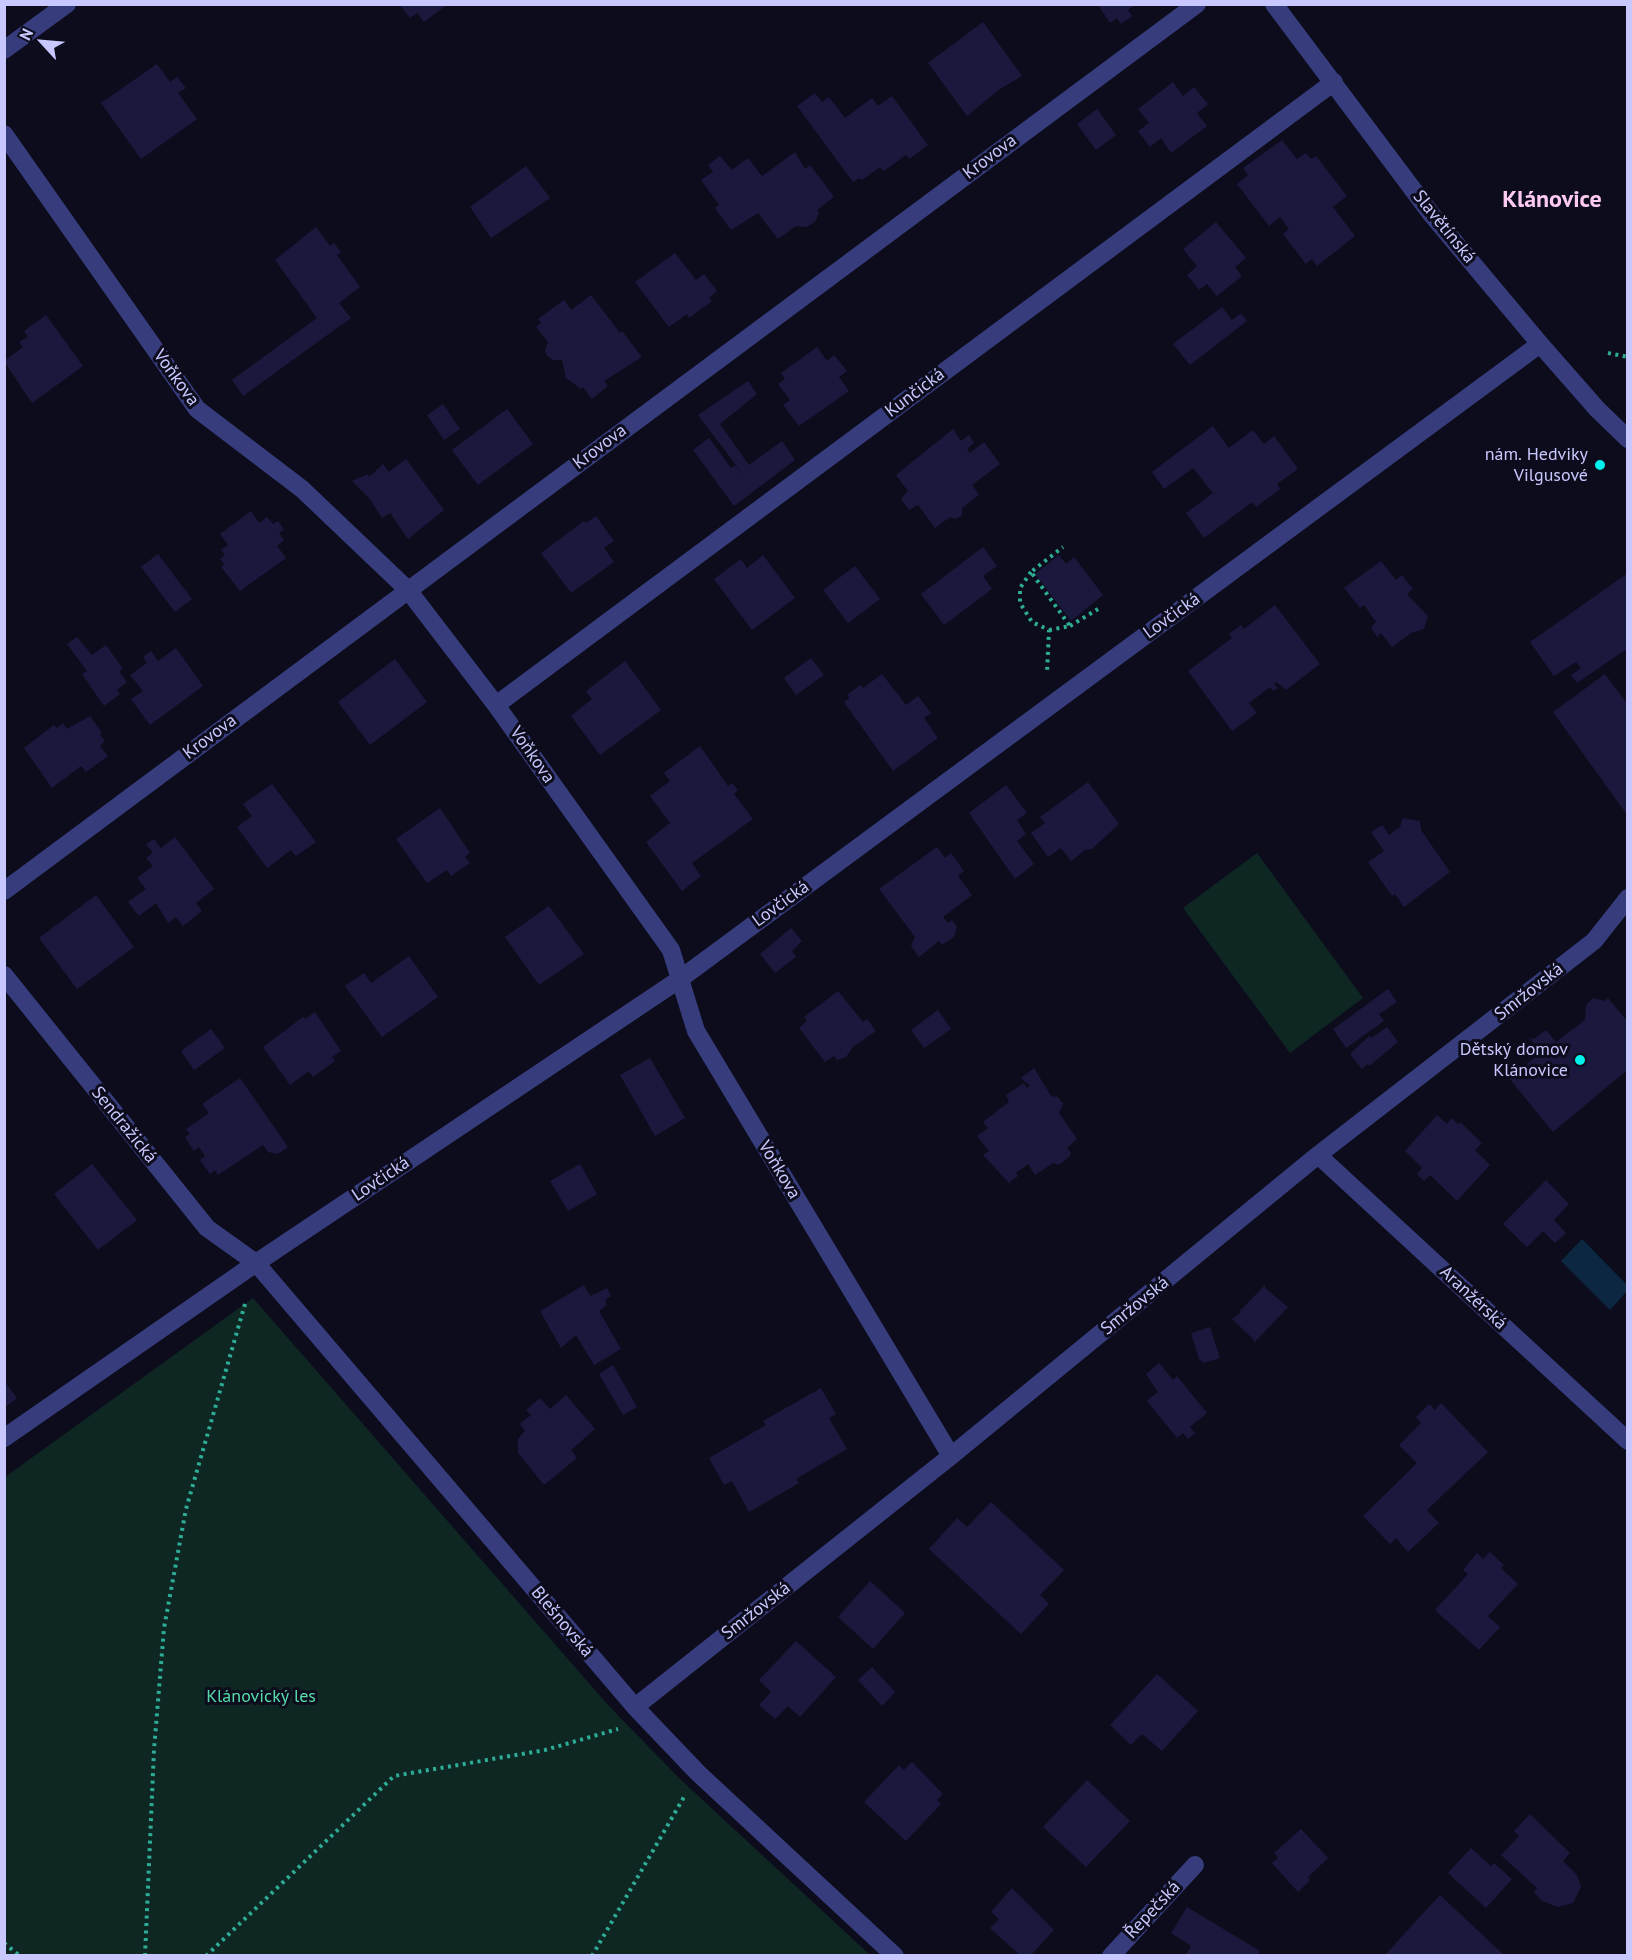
<!DOCTYPE html>
<meta charset="utf-8">
<style>
body{margin:0}
#map{position:relative;width:1632px;height:1960px;overflow:hidden;background:#0d0c1d;font-family:"PT Sans",sans-serif}
canvas{display:block}
.frame{position:absolute;inset:0;border:6px solid #c8c8fe;pointer-events:none}
.north{position:absolute;left:12px;top:12px;width:60px;height:60px;-webkit-text-stroke:4px #0d0c1d;paint-order:stroke;rotate:296deg;font-size:16px;font-weight:700;line-height:24px;text-align:center;color:#c8c8fe}
.north::after{content:'';display:block;margin:auto;width:21px;height:27px;background:#c8c8fe;clip-path:polygon(50% 0,100% 100%,50% 72%,0 100%)}
</style>
<div id="map">
<canvas width="1632" height="1960"></canvas>
<div class="frame"></div>
<div class="north">N</div>
</div>
<script>
const c = document.querySelector('canvas').getContext('2d');
c.lineJoin = 'round';
function fillPath(path, color) {
  c.fillStyle = color;
  c.fill(path, 'evenodd');
}
function toPath(rows) {
  const path = new Path2D();
  for (const r of rows) {
    path.moveTo(r[0], r[1]);
    for (let i = 2; i < r.length; i += 2) path.lineTo(r[i], r[i + 1]);
  }
  return path;
}
function strokePath(path, color, width, dash) {
  c.strokeStyle = color;
  c.lineWidth = width;
  c.lineCap = dash ? 'butt' : 'round';
  c.setLineDash(dash || []);
  c.stroke(path);
}
function write(font, color, halo, rows, align = 'center') {
  c.font = font + ' "PT Sans",sans-serif';
  c.lineWidth = 6;
  c.setLineDash([]);
  c.textBaseline = 'middle';
  c.strokeStyle = halo;
  c.fillStyle = color;
  for (const [text, x, y, turn = 0] of rows) {
    c.save();
    c.translate(x, y);
    c.rotate((+turn || 0) * Math.PI / 180);
    c.textAlign = isNaN(turn) ? turn : align;
    if (halo) c.strokeText(text, 0, 0);
    c.fillText(text, 0, 0);
    c.restore();
  }
}
fillPath(toPath([
 [1257,853,1363,998,1290,1053,1183,908],
 [253,1298,608,1705,680,1779,870,1955,5,1955,5,1477]
]), '#0f2723');
fillPath(toPath([
 [1582,1239,1627,1285,1627,1291,1610,1310,1561,1261]
]), '#0c2741');
fillPath(toPath([
 [399,4,448,4,424,22,417,13,410,18],
 [1136,4,1128,10,1132,16,1121,24,1117,18,1110,23,1098,5],
 [983,22,1022,76,1000,89,967,116,928,63],
 [157,64,170,82,177,77,186,88,178,93,197,119,141,159,101,103],
 [1173,82,1183,96,1194,87,1208,104,1197,113,1207,126,1171,153,1161,138,1150,147,1138,131,1149,123,1138,109],
 [815,93,822,102,829,97,845,118,872,98,878,106,892,96,928,145,909,159,906,155,884,171,880,167,862,180,859,178,853,182,797,106],
 [1097,109,1116,135,1096,150,1077,124],
 [1282,140,1297,159,1306,153,1311,159,1316,156,1347,196,1333,207,1355,236,1317,266,1312,259,1306,264,1283,234,1289,229,1280,217,1269,226,1237,184,1248,175,1243,168],
 [795,152,805,169,810,165,834,197,817,210,819,213,815,222,807,227,796,226,778,239,758,213,731,230,715,208,719,205,701,180,713,172,708,165,720,156,732,170,748,158,762,176],
 [526,166,550,198,491,238,470,207],
 [1216,222,1246,258,1235,267,1242,276,1217,296,1207,284,1199,290,1187,275,1197,266,1183,249],
 [316,227,330,246,334,243,341,252,337,255,360,287,339,303,351,318,243,396,232,380,317,318,275,260],
 [675,253,696,280,704,274,717,291,709,298,712,301,689,318,687,314,669,327,635,282],
 [591,295,620,333,622,331,642,357,604,381,608,386,592,399,583,387,581,389,566,378,562,360,553,360,547,356,545,350,548,342,536,327,541,323,538,319,564,300,571,310],
 [1222,307,1232,320,1241,313,1247,321,1190,365,1173,344],
 [46,315,83,366,32,403,4,361,23,347,19,342,28,337,24,331],
 [817,347,827,361,834,355,847,371,839,377,849,391,799,426,783,405,790,400,778,384,785,379,781,373],
 [748,381,757,394,720,424,749,465,782,441,795,460,734,506,693,450,709,438,731,468,735,465,745,477,698,415],
 [443,404,460,429,444,440,427,415],
 [507,409,533,444,478,485,452,450],
 [1213,426,1229,448,1253,430,1264,444,1274,436,1298,469,1277,484,1280,489,1256,507,1252,502,1204,538,1186,513,1213,493,1193,468,1164,489,1152,472],
 [953,429,961,441,969,435,974,443,967,449,970,453,984,442,1000,464,972,485,979,495,962,508,962,515,956,519,950,517,935,528,918,505,909,510,901,499,908,491,896,475],
 [406,459,444,510,408,539,390,513,382,518,370,499,352,481,368,474,369,477,383,464,389,472],
 [251,511,259,523,267,517,273,524,278,521,284,530,279,533,284,540,277,546,286,558,240,591,221,567,224,564,220,559,225,555,221,550,228,545,220,534],
 [596,516,614,541,604,548,614,562,571,593,541,553,584,521,586,523],
 [983,547,997,566,983,576,992,589,944,625,921,594],
 [158,554,192,599,175,612,141,567],
 [763,555,795,598,752,630,714,579,741,559,747,568],
 [1059,555,1066,564,1074,557,1103,595,1071,621,1035,574],
 [1381,561,1396,580,1402,575,1413,589,1407,594,1428,616,1424,629,1411,633,1392,647,1381,633,1377,637,1371,627,1376,622,1364,605,1360,608,1344,588],
 [855,566,880,599,848,623,823,590],
 [1628,573,1628,648,1577,683,1571,675,1581,668,1576,662,1554,676,1530,642],
 [1275,605,1320,664,1286,690,1276,682,1274,684,1278,688,1273,691,1270,687,1249,703,1257,713,1232,731,1188,671,1232,638,1229,634,1241,625,1244,629],
 [77,637,92,655,106,645,123,669,119,672,127,682,117,690,120,694,104,706,82,674,87,671,67,644],
 [176,648,203,686,150,725,131,699,143,691,130,675,147,663,143,657,151,651,158,661],
 [811,658,824,675,796,695,784,678],
 [395,659,427,702,370,745,338,702],
 [625,661,661,710,600,755,571,716,592,699,586,691],
 [882,674,906,705,918,696,931,713,924,718,938,738,893,771,844,702,850,698,847,695,860,685,863,688],
 [1605,674,1628,705,1628,816,1553,712],
 [90,716,102,733,100,735,105,741,100,746,108,756,86,772,81,766,52,788,24,748,54,725,57,728,63,723,67,729],
 [700,746,728,786,732,783,738,790,734,794,753,819,692,863,701,876,682,891,646,842,670,823,650,796,670,781,664,773],
 [1088,782,1119,824,1092,849,1085,850,1071,861,1061,848,1048,857,1031,833,1045,823,1040,817],
 [272,784,316,842,296,856,291,850,267,868,237,827,252,816,243,804],
 [1006,785,1027,813,1017,820,1026,834,1017,841,1034,864,1015,879,969,813],
 [440,808,470,853,465,857,470,863,451,876,447,870,427,883,396,839],
 [1403,818,1420,821,1421,830,1450,872,1404,907,1395,894,1392,896,1368,862,1384,851,1371,832,1382,825,1389,835,1400,827],
 [175,837,214,889,196,903,202,911,183,926,176,917,168,923,156,903,139,916,128,902,146,889,137,878,153,866,146,858,153,853,146,844,154,839,161,848],
 [937,847,945,858,951,853,964,871,958,876,972,895,943,917,948,923,952,920,957,927,954,937,942,945,939,941,919,957,911,946,915,937,879,889],
 [96,895,134,947,77,989,39,938],
 [549,906,584,954,539,985,505,937],
 [791,928,802,941,792,951,796,957,775,973,760,954],
 [409,956,438,997,382,1037,345,986,364,973,371,983],
 [1388,989,1397,1002,1379,1014,1384,1021,1346,1048,1333,1029],
 [838,991,863,1022,867,1019,876,1031,853,1047,846,1057,837,1060,834,1056,825,1062,799,1028,807,1021,804,1017],
 [1593,998,1604,1001,1608,998,1628,1022,1626,1071,1553,1132,1509,1078,1541,1052,1529,1038,1534,1039,1546,1030,1556,1042,1585,1020,1586,1005],
 [938,1010,951,1029,924,1048,911,1030],
 [315,1012,341,1051,332,1057,335,1061,313,1077,309,1071,290,1085,263,1047,303,1017,305,1019],
 [1387,1027,1398,1042,1369,1066,1368,1064,1362,1069,1350,1054,1369,1036,1371,1038],
 [211,1029,225,1048,194,1070,181,1051],
 [650,1058,685,1118,655,1136,620,1075],
 [1034,1068,1051,1096,1058,1097,1063,1104,1059,1113,1077,1139,1067,1148,1071,1153,1070,1156,1059,1165,1053,1163,1035,1175,1028,1164,1016,1173,1018,1176,1009,1183,983,1155,989,1151,977,1136,988,1128,983,1122,1009,1102,1006,1095,1024,1083,1027,1088,1030,1086,1021,1078],
 [240,1078,288,1147,278,1154,268,1152,263,1145,218,1175,215,1170,210,1174,200,1160,205,1156,199,1147,194,1151,185,1137,190,1134,186,1129,209,1113,202,1104],
 [1437,1115,1447,1124,1452,1118,1458,1124,1460,1122,1482,1143,1475,1150,1490,1165,1457,1201,1430,1175,1424,1181,1417,1174,1422,1168,1405,1151],
 [92,1164,137,1220,98,1250,54,1194],
 [580,1164,597,1194,568,1211,550,1181],
 [1546,1180,1569,1204,1554,1220,1566,1233,1555,1243,1543,1231,1527,1247,1503,1224],
 [584,1285,590,1296,607,1288,611,1296,605,1300,607,1305,599,1311,621,1349,594,1365,576,1335,561,1348,540,1311],
 [1265,1285,1265,1288,1288,1307,1254,1343,1254,1340,1231,1318,1234,1318,1241,1312,1239,1310,1242,1309],
 [1210,1327,1220,1358,1204,1363,1199,1359,1191,1333],
 [1159,1363,1173,1380,1177,1376,1207,1413,1190,1427,1195,1433,1188,1439,1183,1433,1177,1438,1147,1401,1158,1392,1146,1374],
 [613,1365,637,1407,623,1415,599,1374],
 [4,1381,17,1398,4,1408],
 [821,1388,836,1414,829,1418,847,1449,796,1479,799,1483,749,1512,732,1481,724,1485,709,1458,766,1425,763,1421],
 [566,1395,595,1429,571,1450,577,1458,544,1485,518,1453,518,1439,525,1431,520,1424,531,1415,526,1410,540,1398,550,1409],
 [1441,1403,1488,1452,1427,1510,1439,1523,1408,1552,1396,1538,1390,1544,1363,1516,1417,1463,1399,1445,1421,1423,1416,1417,1429,1404,1435,1410],
 [991,1502,1064,1570,1040,1595,1049,1604,1021,1634,929,1549,957,1518,967,1527],
 [1490,1552,1504,1565,1501,1568,1518,1584,1488,1616,1500,1627,1479,1650,1435,1610,1468,1574,1463,1570,1477,1553,1483,1559],
 [870,1581,905,1613,873,1649,838,1617],
 [796,1641,836,1677,800,1717,788,1706,775,1719,759,1705,771,1692,759,1680],
 [872,1667,895,1692,882,1706,858,1680],
 [1157,1674,1198,1711,1162,1751,1142,1734,1131,1745,1110,1725],
 [912,1762,943,1794,937,1800,941,1804,906,1841,864,1802,899,1765,904,1770],
 [1087,1780,1130,1821,1086,1867,1043,1827],
 [1530,1814,1570,1853,1563,1861,1577,1875,1581,1887,1573,1903,1558,1907,1542,1901,1534,1892,1537,1888,1501,1855,1519,1836,1514,1831],
 [1301,1829,1328,1858,1308,1877,1310,1880,1298,1892,1272,1863,1278,1858,1274,1853],
 [1471,1848,1491,1866,1494,1863,1512,1879,1486,1908,1448,1873],
 [1012,1888,1054,1930,1030,1956,1021,1956,990,1928,999,1919,991,1912],
 [1440,1895,1505,1956,1384,1956],
 [1187,1907,1260,1951,1257,1956,1185,1956,1191,1946,1171,1933]
]), '#1b183e');
strokePath(toPath([
 [1608,353,1628,357],
 [1031,572,1020,588,1020,603,1032,622,1049,630,1047,673],
 [1070,626,1098,609],
 [1049,630,1070,626,1031,572,1063,547],
 [4,1943,20,1956],
 [145,1956,154,1750,164,1628,186,1509,245,1304],
 [206,1956,394,1776,545,1750,618,1729],
 [592,1956,684,1797]
]), '#2ead96', 4, [3, 4.5]);
strokePath(toPath([
 [1274,4,1432,215,1540,344,1597,409,1628,439],
 [4,50,67,4],
 [4,134,197,409,302,489,408,590,496,705,671,950,696,1031,951,1456],
 [496,705,1334,82],
 [4,891,1197,4],
 [4,975,207,1228,256,1263,635,1707,698,1773,895,1956],
 [1318,1155,1628,1441],
 [4,1438,256,1263,680,979,1540,344],
 [635,1707,951,1456,1318,1155,1594,941,1628,898],
 [1111,1956,1195,1865]
]), '#373d7c', 18);
for (const [x, y, r, color] of [
 [1600,465,6,"#02f0eb"],
 [1580,1060,6,"#02f0eb"]
]) {
  const dot = new Path2D();
  dot.arc(x, y, r, 0, 2 * Math.PI);
  c.fillStyle = color;
  c.fill(dot);
  strokePath(dot, '#0d0c1d', 2);
}
write('18px', '#c8c8fe', '#0d0c1d', [
 ["Krovova",990,157,-37],
 ["Slavětínská",1444,227,51],
 ["Voňkova",176,378,54],
 ["Kunčická",915,393,-37],
 ["Krovova",600,447,-37],
 ["Lovčická",1172,616,-36],
 ["Krovova",210,737,-37],
 ["Voňkova",532,755,55],
 ["Lovčická",781,904,-36],
 ["Smržovská",1529,992,-38],
 ["Sendražická",124,1125,51],
 ["Voňkova",779,1170,59],
 ["Lovčická",381,1179,-34],
 ["Aranžérská",1473,1298,43],
 ["Smržovská",1135,1306,-39],
 ["Smržovská",756,1611,-38],
 ["Blešnovská",562,1622,50],
 ["Řepečská",1153,1910,-47]
]);
write('18px', '#c8c8fe', '#0d0c1d', [
 ["nám. Hedviky",1588,455],
 ["Vilgusové",1588,476],
 ["Dětský domov",1568,1050],
 ["Klánovice",1568,1071]
], 'right');
write('18px', '#56ddab', '#0d0c1d', [
 ["Klánovický les",261,1697]
]);
write('bold 24px', '#fecaf2', '#0d0c1d', [
 ["Klánovice",1552,200]
]);
</script>
